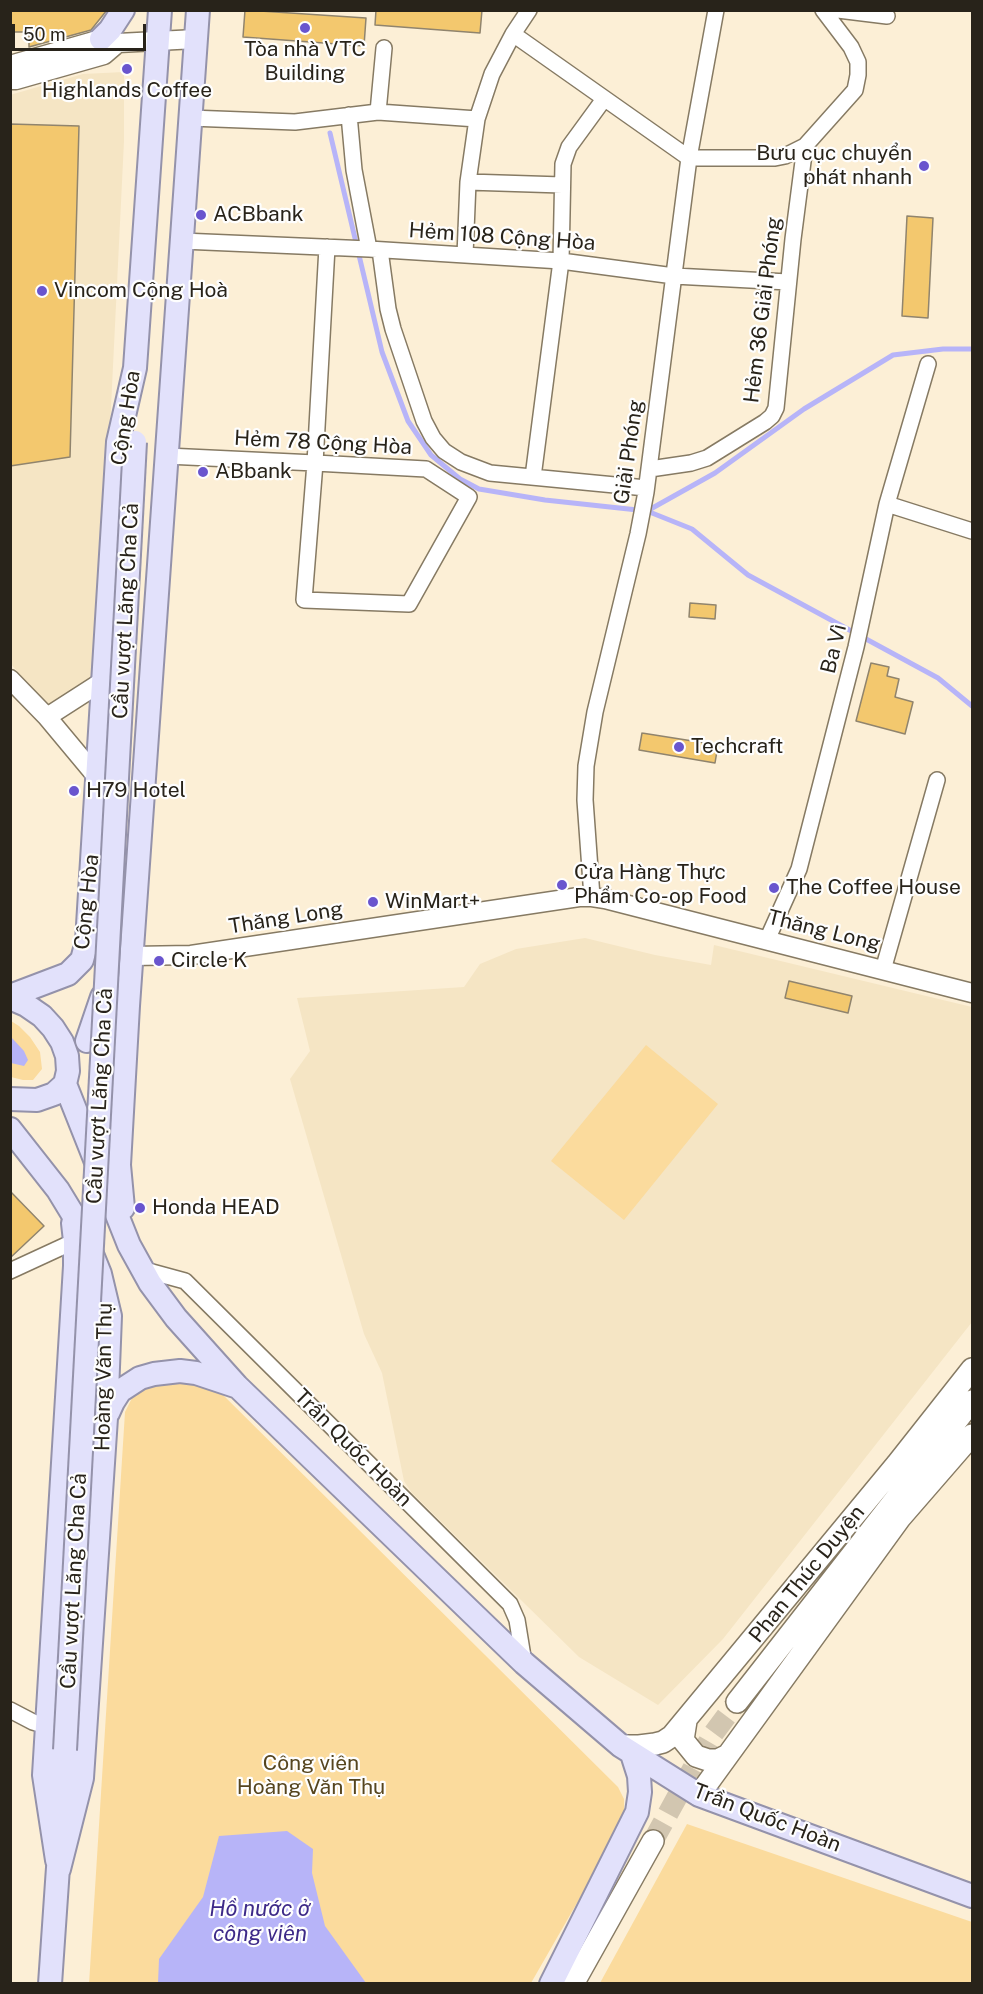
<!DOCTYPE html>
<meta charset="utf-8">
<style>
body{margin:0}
#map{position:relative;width:983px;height:1994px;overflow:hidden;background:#fcefd6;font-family:"Public Sans",sans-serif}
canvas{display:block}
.frame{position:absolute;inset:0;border:12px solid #28231a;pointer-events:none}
.scale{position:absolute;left:12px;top:24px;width:134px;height:27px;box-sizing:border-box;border:3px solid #28231a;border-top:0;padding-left:8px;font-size:18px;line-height:21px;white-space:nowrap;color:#28231a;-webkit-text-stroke:4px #fefefe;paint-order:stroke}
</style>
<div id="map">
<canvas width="983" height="1994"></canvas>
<div class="frame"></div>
<div class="scale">50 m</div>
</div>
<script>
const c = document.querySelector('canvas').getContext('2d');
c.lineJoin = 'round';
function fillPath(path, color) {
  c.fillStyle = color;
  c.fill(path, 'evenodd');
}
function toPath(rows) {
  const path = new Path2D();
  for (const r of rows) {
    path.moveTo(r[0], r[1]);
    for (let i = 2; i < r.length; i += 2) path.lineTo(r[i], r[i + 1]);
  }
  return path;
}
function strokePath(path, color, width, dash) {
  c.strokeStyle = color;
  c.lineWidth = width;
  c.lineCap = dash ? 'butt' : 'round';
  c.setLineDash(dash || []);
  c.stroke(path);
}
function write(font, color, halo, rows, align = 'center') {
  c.font = font + ' "Public Sans",sans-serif';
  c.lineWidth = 4.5;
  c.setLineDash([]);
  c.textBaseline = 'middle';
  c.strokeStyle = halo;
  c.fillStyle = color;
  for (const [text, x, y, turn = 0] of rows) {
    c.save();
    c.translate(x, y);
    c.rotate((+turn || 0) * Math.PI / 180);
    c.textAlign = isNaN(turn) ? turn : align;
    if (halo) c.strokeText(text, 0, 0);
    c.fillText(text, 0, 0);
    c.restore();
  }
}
fillPath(toPath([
 [124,72,124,141,107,489,91,686,46,706,11,664,10,95,83,74],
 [585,938,655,955,711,965,714,945,972,1007,972,1322,723,1639,658,1705,579,1657,412,1493,404,1481,382,1373,364,1334,290,1079,310,1051,297,998,464,987,480,964,516,949]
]), '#f5e5c4');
fillPath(toPath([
 [11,1021,19,1026,30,1037,40,1052,42,1069,33,1080,23,1080,11,1077],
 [646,1045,718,1104,624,1220,551,1161],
 [179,1376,216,1388,618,1787,624,1799,624,1821,531,1983,89,1984,125,1412,132,1398,144,1384],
 [687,1824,972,1922,972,1983,600,1983]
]), '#fbdb9d');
fillPath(toPath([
 [11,1037,24,1051,28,1060,24,1066,11,1063],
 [287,1831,313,1849,312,1873,325,1926,366,1983,158,1983,159,1959,203,1897,219,1836]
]), '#b7b4f8');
strokePath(toPath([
 [330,133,382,352,408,421,431,455,460,479,479,489,545,500,647,511,692,529,748,575,938,678,972,706],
 [647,511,715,473,804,409,893,355,943,349,972,349]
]), '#b7b4f8', 5);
const building = toPath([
 [10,10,107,10,91,30,29,47,29,32,10,32,10,10],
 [245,10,366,18,364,46,243,37,245,10],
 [376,10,482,10,480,33,375,25,376,10],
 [10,124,79,126,70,457,10,466,10,124],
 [907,216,933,218,928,318,902,316,907,216],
 [690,603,716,605,715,619,689,617,690,603],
 [871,663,889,667,887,676,899,679,895,697,913,702,905,734,856,721,871,663],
 [642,733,718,745,715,763,639,750,642,733],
 [789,981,852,996,848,1013,785,998,789,981],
 [10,1191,44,1226,10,1258,10,1191]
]);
fillPath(building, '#f3c86e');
strokePath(building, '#90846d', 1.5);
strokePath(toPath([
 [653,1841,693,1768,713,1734,737,1702]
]), '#d2c6b0', 21, [21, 10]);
const minor = toPath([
 [838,10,887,16],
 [513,34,689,158,775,158,785,156,805,146,855,90,858,75,858,62,851,47,823,10],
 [378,112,384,48],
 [349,115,354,170,369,249],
 [190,118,295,122,378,112,477,119],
 [468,182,562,185],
 [182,241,369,249,561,261,674,276,788,282],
 [380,250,388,309,393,329,424,421,433,438,444,451,461,462,490,473,646,488],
 [465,255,468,182,477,119,492,74,513,34,529,10],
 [167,456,315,463,426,469,469,497,409,604,304,600,315,463,327,247],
 [650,469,691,463,707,458,765,422,772,416,776,408,793,239,805,146],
 [533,477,561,261,563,164,569,147,604,99],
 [887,504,972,531],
 [592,897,585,800,586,766,595,712,638,534,646,492,689,158,716,10],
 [767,940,799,869,856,647,887,504,928,364],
 [883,970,937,780],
 [141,1269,185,1281,510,1604,517,1620,524,1663],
 [10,1271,75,1241],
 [10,1710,33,1722,47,1726]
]);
const tertiary = toPath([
 [10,65,101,39,118,43,196,39],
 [10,80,16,80,104,55,118,43],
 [10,679,47,717,97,777],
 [47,717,103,681],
 [132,956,191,955,579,897,592,897,605,899,972,993]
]);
const secondary = toPath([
 [737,1702,972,1401],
 [686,1721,683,1740,696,1756,708,1760,718,1760,726,1756],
 [621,1746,639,1746,655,1744,663,1742,672,1736,897,1464,972,1369],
 [699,1795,900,1518,972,1435],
 [573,1984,653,1841]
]);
const primary = toPath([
 [101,39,110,30,123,10],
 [10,996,68,974,82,960,87,941,118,442,135,368,160,10],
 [10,998,26,1005,42,1016,53,1028,62,1042,67,1056,68,1071,65,1084,54,1094,37,1100,10,1099],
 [87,1041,102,997],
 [65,1084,129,1245,150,1283,176,1318,237,1386,524,1663,621,1746,699,1795,972,1896],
 [10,1129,58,1190,72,1213,87,1242,100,1274,110,1316,106,1418,82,1778,59,1869],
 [123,1208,119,1165,128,1006,198,10],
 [108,1413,113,1402,120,1391,140,1378,154,1374,180,1371,196,1373,235,1386],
 [61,1820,65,1750],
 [57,1860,44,1775,75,1266,75,1241,73,1223],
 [50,1984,59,1853],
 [551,1984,637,1812,640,1792,639,1776,632,1754]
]);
strokePath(minor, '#867a63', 18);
strokePath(tertiary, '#867a63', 21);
strokePath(secondary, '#867a63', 24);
strokePath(primary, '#9492aa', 26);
strokePath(minor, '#fff', 15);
strokePath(tertiary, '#fff', 18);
strokePath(secondary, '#fff', 21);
strokePath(primary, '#e2e1fb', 22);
const primaryBridge = toPath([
 [65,1750,135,442]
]);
strokePath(primaryBridge, '#9492aa', 26, []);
strokePath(primaryBridge, '#e2e1fb', 22);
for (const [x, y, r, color] of [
 [305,28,6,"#6955ce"],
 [127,69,6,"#6955ce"],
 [924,166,6,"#6955ce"],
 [201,215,6,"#6955ce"],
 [42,291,6,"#6955ce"],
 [203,472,6,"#6955ce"],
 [679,747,6,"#6955ce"],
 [74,791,6,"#6955ce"],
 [562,885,6,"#6955ce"],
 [774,888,6,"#6955ce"],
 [373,902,6,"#6955ce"],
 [159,961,6,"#6955ce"],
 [140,1208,6,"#6955ce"]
]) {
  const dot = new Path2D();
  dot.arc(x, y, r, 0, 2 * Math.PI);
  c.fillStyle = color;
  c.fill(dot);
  strokePath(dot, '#fefefe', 2);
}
write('21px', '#28231a', '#fefefe', [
 ["Tòa nhà VTC",305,50,"center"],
 ["Building",305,74,"center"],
 ["Highlands Coffee",127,91,"center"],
 ["Bưu cục chuyển",912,154,"right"],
 ["phát nhanh",912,178,"right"],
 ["ACBbank",213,215],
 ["Vincom Cộng Hoà",54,291],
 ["ABbank",215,472],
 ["Techcraft",691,747],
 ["H79 Hotel",86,791],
 ["Cửa Hàng Thực",574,873],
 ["Phẩm Co-op Food",574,897],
 ["The Coffee House",786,888],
 ["WinMart+",385,902],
 ["Circle K",171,961],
 ["Honda HEAD",152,1208]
], 'left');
write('21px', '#28231a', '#fefefe', [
 ["Hẻm 108 Cộng Hòa",502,237,4],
 ["Hẻm 36 Giải Phóng",763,310,-83],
 ["Cộng Hòa",126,418,-81],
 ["Hẻm 78 Cộng Hòa",323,443,3],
 ["Giải Phóng",629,452,-82],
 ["Cầu vượt Lăng Cha Cả",126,611,-87],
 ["Ba Vì",834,649,-76],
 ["Cộng Hòa",87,902,-84],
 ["Thăng Long",286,918,-9],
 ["Thăng Long",824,931,14],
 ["Cầu vượt Lăng Cha Cả",100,1096,-87],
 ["Hoàng Văn Thụ",104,1377,-89],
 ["Trần Quốc Hoàn",353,1448,45],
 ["Phan Thúc Duyện",807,1574,-51],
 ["Cầu vượt Lăng Cha Cả",74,1581,-87],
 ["Trần Quốc Hoàn",767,1818,21]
]);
write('21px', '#56451e', '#fefefe', [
 ["Công viên",311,1764],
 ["Hoàng Văn Thụ",311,1788]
]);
write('italic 22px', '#3d2988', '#fefefe', [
 ["Hồ nước ở",260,1909],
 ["công viên",260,1934]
]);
</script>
